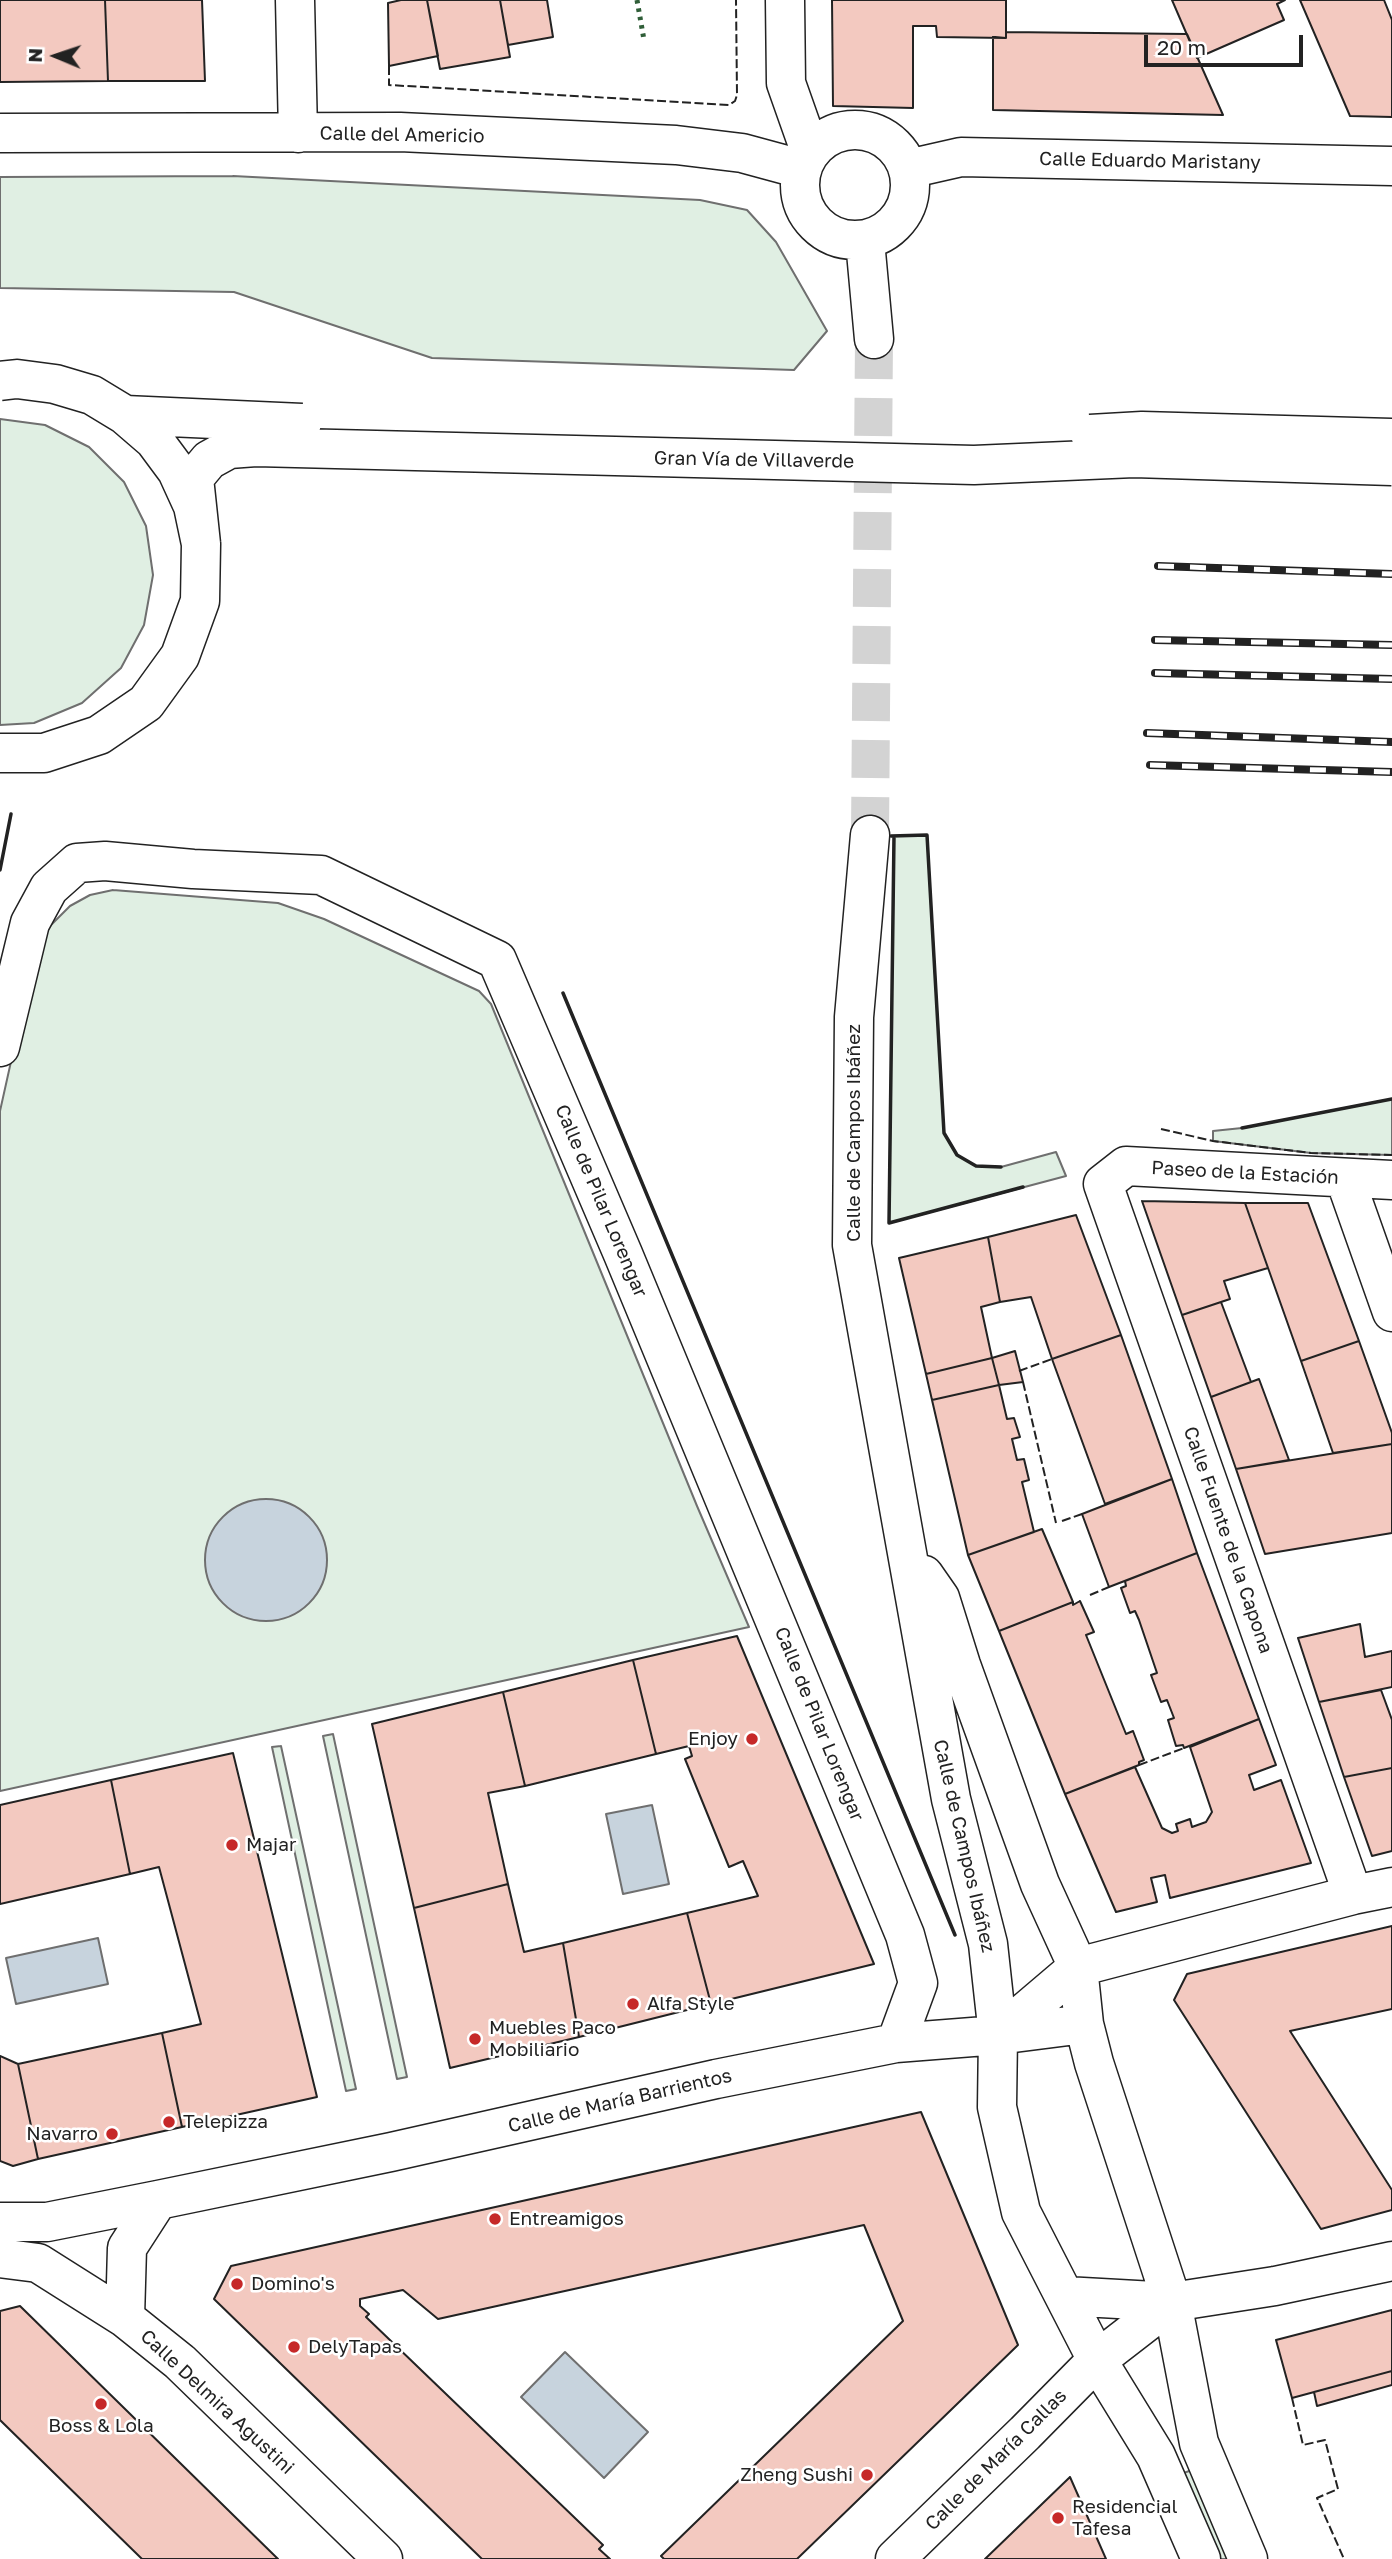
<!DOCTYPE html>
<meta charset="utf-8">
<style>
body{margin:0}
#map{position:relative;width:1392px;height:2559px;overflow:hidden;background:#fff;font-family:"Golos Text",sans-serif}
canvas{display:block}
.north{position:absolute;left:21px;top:21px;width:70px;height:70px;-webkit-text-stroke:5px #fff;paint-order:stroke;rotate:272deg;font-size:19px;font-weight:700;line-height:28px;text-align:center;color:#222}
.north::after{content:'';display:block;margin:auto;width:24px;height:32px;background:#222;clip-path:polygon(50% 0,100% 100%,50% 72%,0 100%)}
.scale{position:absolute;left:1144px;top:35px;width:159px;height:32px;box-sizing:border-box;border:4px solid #222;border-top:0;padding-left:9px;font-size:21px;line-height:24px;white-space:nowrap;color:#222;-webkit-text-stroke:5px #fff;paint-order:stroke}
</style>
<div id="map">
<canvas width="1392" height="2559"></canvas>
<div class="north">N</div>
<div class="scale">20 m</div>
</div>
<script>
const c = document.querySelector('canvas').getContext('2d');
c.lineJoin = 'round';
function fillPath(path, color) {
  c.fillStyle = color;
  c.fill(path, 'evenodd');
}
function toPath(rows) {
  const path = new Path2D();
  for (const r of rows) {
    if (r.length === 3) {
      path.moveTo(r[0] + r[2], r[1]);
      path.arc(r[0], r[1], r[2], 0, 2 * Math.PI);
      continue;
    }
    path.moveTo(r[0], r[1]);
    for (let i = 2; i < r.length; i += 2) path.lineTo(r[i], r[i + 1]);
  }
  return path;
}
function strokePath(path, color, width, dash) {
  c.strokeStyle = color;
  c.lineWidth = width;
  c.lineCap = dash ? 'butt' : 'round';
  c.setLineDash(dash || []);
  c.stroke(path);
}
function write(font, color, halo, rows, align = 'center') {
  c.font = font + ' "Golos Text",sans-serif';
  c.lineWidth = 5;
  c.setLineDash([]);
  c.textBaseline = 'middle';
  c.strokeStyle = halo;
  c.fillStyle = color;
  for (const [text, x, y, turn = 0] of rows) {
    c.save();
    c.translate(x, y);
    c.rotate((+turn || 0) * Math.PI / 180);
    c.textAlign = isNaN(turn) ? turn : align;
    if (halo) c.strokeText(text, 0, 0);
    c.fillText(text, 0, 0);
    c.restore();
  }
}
const green = toPath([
 [233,176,700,200,747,210,776,242,827,331,794,370,432,358,234,292,0,288,0,177,233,176],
 [0,419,45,425,89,447,124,482,146,526,153,575,144,625,121,668,82,703,34,723,0,725,0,419],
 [927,835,944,1133,957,1155,976,1166,1001,1167,1056,1152,1066,1176,889,1223,894,836,927,835],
 [113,890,278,903,324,919,479,991,491,1004,697,1506,749,1627,0,1791,0,1111,36,949,51,925,70,906,90,895,113,890],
 [1392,1099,1392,1155,1311,1153,1213,1141,1213,1131,1242,1128,1392,1099],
 [333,1734,407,2077,397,2079,323,1736,333,1734],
 [281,1746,356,2089,346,2091,272,1747,281,1746],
 [1195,2469,1234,2559,1211,2559,1175,2476,1195,2469]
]);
fillPath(green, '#e0efe3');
strokePath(green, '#6f6f6f', 2);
const water = toPath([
 [266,1560,61],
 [652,1805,669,1884,623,1894,606,1814,652,1805],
 [98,1938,108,1984,16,2004,6,1958,98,1938],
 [565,2352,648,2432,604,2478,521,2397,565,2352]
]);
fillPath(water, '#c7d3dd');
strokePath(water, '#6f6f6f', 2);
const building = toPath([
 [0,0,105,0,108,81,0,82,0,0],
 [105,0,202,0,205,81,108,81,105,0],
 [401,0,427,0,438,56,389,66,388,3,401,0],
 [427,0,500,0,510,57,440,69,427,0],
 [500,0,547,0,553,37,508,45,500,0],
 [832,0,1006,0,1006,38,937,37,936,26,913,26,913,108,833,106,832,0],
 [1172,0,1285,0,1277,4,1284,20,1197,58,1172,0],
 [1300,0,1384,0,1392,20,1392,117,1350,116,1300,0],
 [1006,32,1187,34,1223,115,993,110,993,37,1006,38,1006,32],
 [1142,1201,1245,1203,1268,1268,1224,1281,1230,1299,1182,1315,1142,1201],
 [1245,1203,1308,1203,1359,1341,1301,1361,1245,1203],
 [1076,1215,1121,1335,1052,1359,1031,1297,1000,1302,988,1237,1076,1215],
 [988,1237,1000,1302,981,1307,992,1358,926,1374,899,1258,988,1237],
 [1221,1302,1251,1382,1211,1397,1182,1315,1221,1302],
 [1121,1335,1172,1479,1105,1504,1052,1359,1121,1335],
 [1359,1341,1392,1433,1392,1444,1333,1453,1301,1361,1359,1341],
 [1015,1351,1023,1382,999,1385,992,1358,1015,1351],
 [992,1358,999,1385,932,1400,926,1374,992,1358],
 [1259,1379,1289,1460,1236,1469,1211,1397,1259,1379],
 [999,1385,1007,1419,1014,1418,1020,1437,1012,1439,1017,1460,1024,1459,1029,1480,1022,1482,1034,1532,968,1555,932,1400,999,1385],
 [1392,1444,1392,1533,1265,1554,1236,1469,1392,1444],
 [1172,1479,1197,1553,1109,1587,1082,1514,1172,1479],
 [1042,1529,1073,1602,999,1631,968,1555,1042,1529],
 [1197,1553,1259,1719,1184,1748,1183,1745,1176,1746,1168,1720,1174,1718,1167,1700,1161,1702,1151,1675,1157,1673,1139,1620,1135,1611,1130,1613,1121,1588,1126,1586,1125,1581,1197,1553],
 [1080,1601,1094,1632,1086,1635,1126,1734,1133,1731,1144,1760,1139,1762,1139,1765,1065,1794,999,1631,1073,1602,1073,1605,1080,1601],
 [1360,1624,1365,1657,1392,1651,1392,1687,1319,1702,1298,1638,1360,1624],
 [737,1636,874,1964,711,2004,687,1913,758,1896,743,1861,729,1867,685,1759,692,1756,689,1746,656,1754,633,1660,737,1636],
 [633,1660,656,1754,525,1786,503,1692,633,1660],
 [1381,1690,1392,1720,1392,1768,1344,1777,1319,1702,1381,1690],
 [503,1692,525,1786,488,1793,508,1884,414,1908,372,1724,503,1692],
 [1259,1719,1276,1765,1249,1775,1254,1790,1281,1780,1311,1863,1170,1898,1165,1875,1151,1878,1157,1902,1116,1912,1065,1794,1135,1767,1162,1828,1172,1833,1178,1831,1176,1824,1190,1819,1192,1827,1206,1822,1212,1812,1190,1747,1259,1719],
 [233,1753,317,2097,182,2127,162,2033,201,2024,159,1867,130,1874,111,1780,233,1753],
 [1392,1768,1392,1851,1372,1856,1344,1777,1392,1768],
 [111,1780,130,1874,0,1904,0,1805,111,1780],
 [508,1884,524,1952,563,1943,579,2037,450,2068,414,1908,508,1884],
 [687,1913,711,2004,579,2037,563,1943,687,1913],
 [1392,1926,1392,2009,1290,2031,1392,2190,1392,2210,1321,2229,1174,2000,1187,1974,1392,1926],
 [162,2033,182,2127,38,2159,18,2064,162,2033],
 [0,2056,18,2064,38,2159,13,2166,0,2161,0,2056],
 [921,2112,1018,2345,797,2559,664,2559,661,2556,903,2321,864,2225,438,2319,403,2290,360,2299,360,2306,369,2314,366,2317,603,2545,599,2549,610,2559,482,2559,214,2299,231,2266,921,2112],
 [20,2306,278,2559,142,2559,0,2420,0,2311,20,2306],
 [1392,2310,1392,2371,1292,2398,1276,2340,1392,2310],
 [1392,2371,1392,2385,1317,2406,1314,2392,1392,2371],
 [1070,2477,1106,2559,985,2559,1070,2477]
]);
fillPath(building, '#f3c9c0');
strokePath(building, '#222', 2);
strokePath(toPath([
 [870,835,874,339]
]), '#d3d3d3', 38, [38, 19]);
const minor = toPath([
 [295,0,298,133],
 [785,0,786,83,810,151],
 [855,185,55],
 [0,133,400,132,676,145,742,153,801,169],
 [908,169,961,157,1392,166],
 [865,241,874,339],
 [870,835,854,1017,852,1245,951,1799,988,1944,998,2035,997,2107,1021,2212,1097,2360,1156,2456,1201,2559],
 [0,1047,30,923,49,888,77,863,105,861,193,869,321,875,497,960,623,1254,905,1935,918,1983,896,2043],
 [1345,1179,1392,1312],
 [924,1575,940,1598,961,1665,1040,1884,1078,1967,1084,2024,1094,2063,1172,2302,1199,2443,1248,2559],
 [1353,1895,1103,1184,1126,1166,1392,1180],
 [998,2035,1078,1967,1353,1895,1392,1887],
 [0,2222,47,2222,158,2200,391,2152,716,2079,896,2043,998,2035,1084,2024],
 [0,2258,38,2263,125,2318,180,2362,383,2559],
 [1065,2296,1172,2302,1275,2286,1392,2261],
 [125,2318,127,2248,158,2200],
 [895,2559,1025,2433,1097,2360,1172,2302]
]);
strokePath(minor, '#222', 41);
strokePath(minor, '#fff', 38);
const rail = toPath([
 [1158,566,1392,574],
 [1155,640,1392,645],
 [1155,673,1392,679],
 [1147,733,1392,742],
 [1150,765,1392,772]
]);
strokePath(rail, '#222', 8);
strokePath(rail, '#fff', 5, [16]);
const tertiaryBridge = toPath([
 [0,381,17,379,55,384,92,395,125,415,154,440,177,471,193,506,201,544,200,601,180,656,146,703,99,735,44,753,0,753],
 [125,415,302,423],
 [1090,434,1142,431,1392,438],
 [201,544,194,478,209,460,229,449,256,447,974,465,1134,458,1392,466]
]);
strokePath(tertiaryBridge, '#222', 41, []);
strokePath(tertiaryBridge, '#fff', 38);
strokePath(toPath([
 [637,0,644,40]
]), '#2f5e38', 5, [3.5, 5]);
strokePath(toPath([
 [389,66,389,85,729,105,735,101,737,95,736,0],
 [1161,1129,1213,1141,1311,1153,1392,1155],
 [1019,1371,1052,1359],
 [1023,1382,1056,1523],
 [1062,1521,1082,1514],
 [1090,1595,1109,1587],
 [1139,1765,1184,1748],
 [1292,2398,1303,2445,1325,2440,1338,2489,1317,2498,1344,2559]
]), '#222', 2, [9, 3.5]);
strokePath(toPath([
 [891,836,927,835,944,1133,957,1155,976,1166,1001,1167],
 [894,836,889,1223,1023,1187],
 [0,870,11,814],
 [563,993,955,1935],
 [1242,1128,1392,1099]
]), '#222', 3.5);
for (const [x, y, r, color] of [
 [752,1739,7,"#c62828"],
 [232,1845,7,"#c62828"],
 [633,2004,7,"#c62828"],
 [475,2039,7,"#c62828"],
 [169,2122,7,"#c62828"],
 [112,2134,7,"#c62828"],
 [495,2219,7,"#c62828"],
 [237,2284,7,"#c62828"],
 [294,2347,7,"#c62828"],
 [101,2404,7,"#c62828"],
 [867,2475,7,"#c62828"],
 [1058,2518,7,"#c62828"]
]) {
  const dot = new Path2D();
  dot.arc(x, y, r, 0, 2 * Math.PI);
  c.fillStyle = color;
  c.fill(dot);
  strokePath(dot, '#fff', 2.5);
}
write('19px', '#222', '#fff', [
 ["Calle del Americio",402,135,1],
 ["Calle Eduardo Maristany",1150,161,1],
 ["Gran Vía de Villaverde",754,460,1],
 ["Calle de Campos Ibáñez",854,1133,-90],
 ["Paseo de la Estación",1245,1173,3],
 ["Calle de Pilar Lorengar",601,1201,67],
 ["Calle Fuente de la Capona",1228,1540,71],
 ["Calle de Pilar Lorengar",819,1724,68],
 ["Calle de Campos Ibáñez",964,1846,77],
 ["Calle de María Barrientos",620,2101,-13],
 ["Calle Delmira Agustini",217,2402,43],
 ["Calle de María Callas",996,2460,-45]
]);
write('19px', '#222', '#fff', [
 ["Enjoy",738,1739,"right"],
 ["Majar",246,1845],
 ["Alfa Style",647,2004],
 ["Muebles Paco",489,2028],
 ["Mobiliario",489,2050],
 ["Telepizza",183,2122],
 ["Navarro",98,2134,"right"],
 ["Entreamigos",509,2219],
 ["Domino's",251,2284],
 ["DelyTapas",308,2347],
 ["Boss & Lola",101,2426,"center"],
 ["Zheng Sushi",853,2475,"right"],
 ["Residencial",1072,2507],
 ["Tafesa",1072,2529]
], 'left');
</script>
